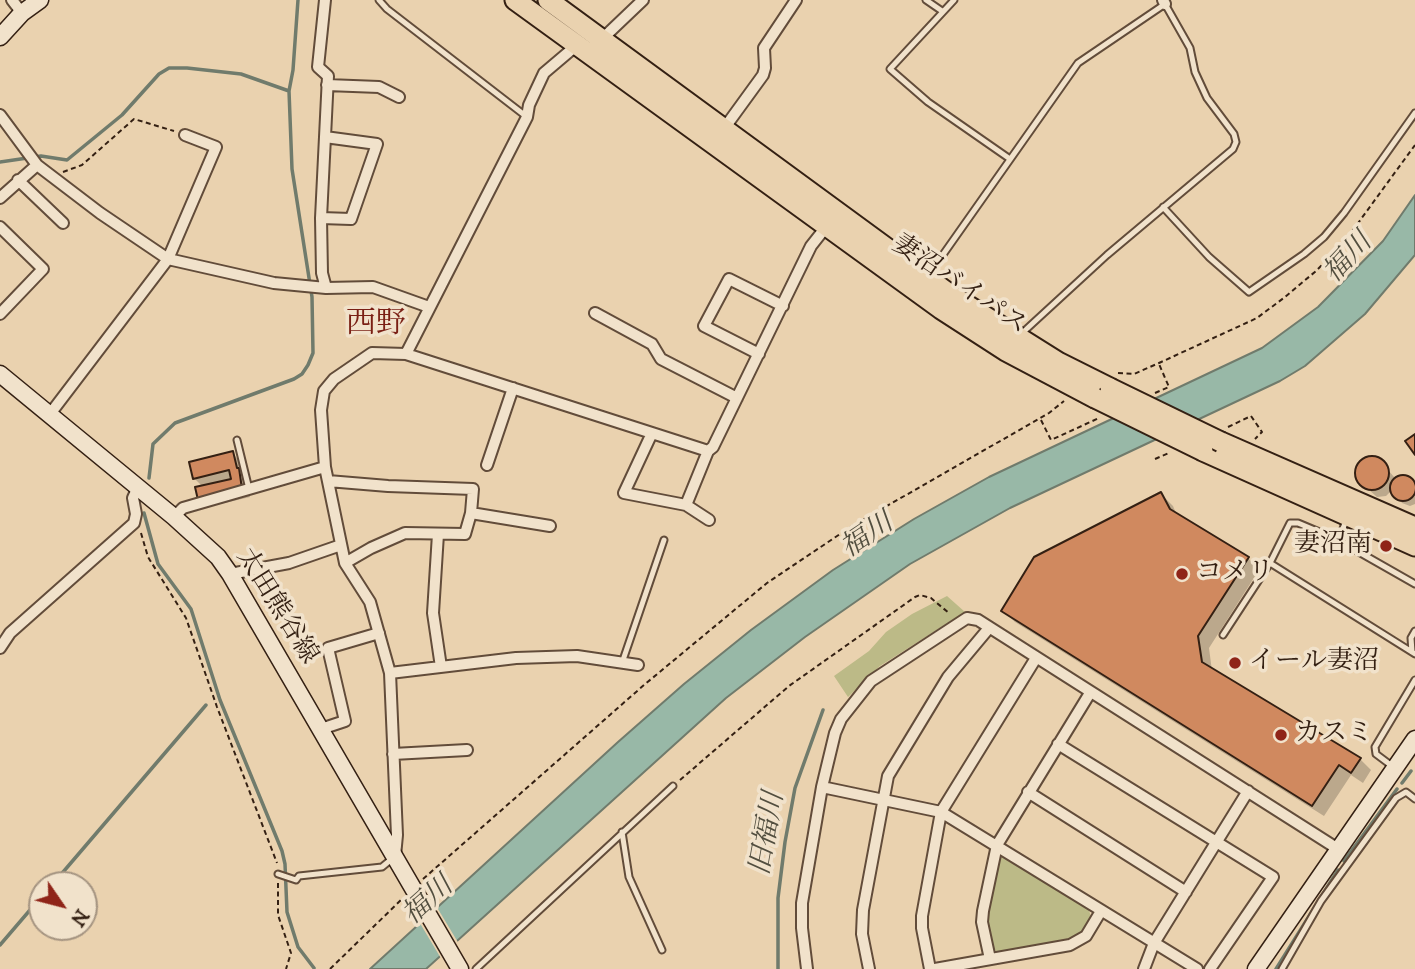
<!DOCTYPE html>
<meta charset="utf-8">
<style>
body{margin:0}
#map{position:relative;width:1415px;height:969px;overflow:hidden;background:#ead2af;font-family:"IM FELL DW Pica",serif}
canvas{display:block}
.north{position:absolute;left:28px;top:871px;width:70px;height:70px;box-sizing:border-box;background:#f1e2cb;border:2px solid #a59481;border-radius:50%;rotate:125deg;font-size:19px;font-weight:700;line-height:28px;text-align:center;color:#342013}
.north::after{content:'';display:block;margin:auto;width:24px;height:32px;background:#8f2418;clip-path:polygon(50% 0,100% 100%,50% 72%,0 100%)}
</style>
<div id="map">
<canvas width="1415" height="969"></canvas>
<div class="north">N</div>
</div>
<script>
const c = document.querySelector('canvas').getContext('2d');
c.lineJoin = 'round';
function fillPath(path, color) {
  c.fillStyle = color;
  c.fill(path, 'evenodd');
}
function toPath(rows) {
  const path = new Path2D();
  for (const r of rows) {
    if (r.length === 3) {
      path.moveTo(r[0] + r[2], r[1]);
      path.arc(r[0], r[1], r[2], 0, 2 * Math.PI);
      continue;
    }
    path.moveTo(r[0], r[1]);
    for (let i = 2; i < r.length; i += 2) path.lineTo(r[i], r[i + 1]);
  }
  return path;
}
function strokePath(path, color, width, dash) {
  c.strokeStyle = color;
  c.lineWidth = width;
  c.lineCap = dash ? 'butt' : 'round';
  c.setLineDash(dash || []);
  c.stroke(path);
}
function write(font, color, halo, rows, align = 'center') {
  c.font = font + ' "IM FELL DW Pica","Noto Serif JP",serif';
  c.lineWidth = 7;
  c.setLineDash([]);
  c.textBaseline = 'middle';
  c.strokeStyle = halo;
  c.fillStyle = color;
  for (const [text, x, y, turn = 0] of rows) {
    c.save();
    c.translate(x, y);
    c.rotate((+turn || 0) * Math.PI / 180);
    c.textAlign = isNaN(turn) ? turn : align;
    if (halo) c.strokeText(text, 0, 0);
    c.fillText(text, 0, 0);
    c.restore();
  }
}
fillPath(toPath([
 [947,596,965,612,880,666,848,697,834,676,869,651,886,632,912,614],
 [1005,856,1089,910,1091,917,1079,936,1072,939,999,952,991,949,986,920,997,859]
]), '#bcba87');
const water = toPath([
 [1415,195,1415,255,1365,314,1305,366,1280,381,1010,508,910,564,805,637,726,698,426,969,370,969,618,742,684,684,751,630,833,570,914,519,989,477,1262,348,1318,307,1383,241,1415,195]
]);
fillPath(water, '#98b8a7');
strokePath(water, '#707b6c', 2);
fillPath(toPath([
 [435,904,459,944,442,960,418,920]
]), '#ead2af');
fillPath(toPath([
 [232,453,241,462,250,497,208,507,200,499,203,487,194,478],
 [1374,458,1379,460,1395,478,1406,476,1415,483,1415,504,1410,506,1402,503,1393,489,1386,496,1377,497,1360,482,1358,468,1364,460],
 [1161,494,1173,506,1177,516,1248,558,1259,570,1209,648,1212,671,1360,759,1371,770,1363,783,1351,775,1324,816,1015,622,1003,611]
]), '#0003');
strokePath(toPath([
 [0,162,41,156,67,160,122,115,159,74,169,68,187,68,241,74,289,91],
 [149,478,153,444,175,423,294,379,302,374,308,365,313,353,312,297,292,169,289,91,293,70,298,0],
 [144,513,158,564,191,609,220,700,282,851,285,864,287,912,298,947,314,968],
 [1402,783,1411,771],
 [1344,861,1397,789],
 [52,885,206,705],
 [0,945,42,896],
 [778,969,778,898,785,842,795,788,823,710],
 [1276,969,1338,870]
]), '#707b6c', 3.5);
const building = toPath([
 [1415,434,1415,455,1405,441,1415,434],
 [233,451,237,468,239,468,242,489,198,500,195,487,231,479,229,470,193,479,189,462,233,451],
 [1372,473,17],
 [1403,488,13],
 [1161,492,1170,509,1249,557,1198,636,1202,662,1361,758,1351,773,1339,765,1312,806,1001,611,1034,557,1161,492]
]);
fillPath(building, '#d0895f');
strokePath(building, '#342013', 2);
const lane = toPath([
 [379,0,387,9,527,117],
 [926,0,942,11],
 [954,0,890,69,928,102,1010,159],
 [1163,207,1209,257,1249,292,1304,254,1324,237,1344,213,1415,113],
 [935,266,1078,63,1165,4,1190,48,1195,72,1207,98,1234,134,1236,142,1233,149,1107,255,1020,335],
 [237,440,249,489],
 [1339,540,1346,520],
 [1270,563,1415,654],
 [1223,635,1270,563,1290,523,1298,523,1336,539,1415,584],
 [1412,652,1411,638,1415,631],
 [622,663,664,540],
 [1392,766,1376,754,1375,747,1415,680],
 [622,832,629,877,662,950],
 [278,874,296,880,299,876,382,867,393,858],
 [476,969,673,786],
 [1282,969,1321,901,1396,798,1406,792,1415,799]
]);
const street = toPath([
 [12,0,22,13],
 [325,0,318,67,328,76,321,218,322,273,326,288,373,287,429,307],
 [1163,0,1165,4],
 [601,40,643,0],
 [327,85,379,87,399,97],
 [0,115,37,165,100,213,168,259,50,414],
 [723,130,763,75,765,68,764,48,796,0],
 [185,135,216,147,168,259,274,283,326,288],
 [18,180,63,223],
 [0,198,37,165],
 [321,218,351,219,377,144,325,137],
 [0,227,43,269,0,314],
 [595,313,652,344,661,359,737,398],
 [406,354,527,117,529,105,544,73,577,45],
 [759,354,704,326,729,279,783,306],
 [652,433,624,493,686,505,709,520],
 [487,465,513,388],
 [328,481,388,486,473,489,471,513],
 [686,505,708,451],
 [174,517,183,508,325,467],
 [438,534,433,613,441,667],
 [345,563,371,548,405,533,465,534,471,513,550,526],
 [230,574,289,563,341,545],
 [0,648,10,633,134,523,136,514,133,498,138,487],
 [390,673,516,658,577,656,638,665],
 [321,729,345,721,328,648,379,633],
 [1058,744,1273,877,1210,969],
 [393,754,467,750],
 [822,787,941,812,1197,969],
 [1028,792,1186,892],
 [395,856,397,835,390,673,370,602,345,563,325,467,321,410,324,391,334,379,372,353,406,354,708,451,713,447,811,246,826,227],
 [990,959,982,922,983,911,997,845,1090,693],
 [807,969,802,928,802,903,822,787,835,733,841,719,871,681,967,618,978,620,1338,849],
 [869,969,862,934,863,910,888,776,948,677,989,628],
 [930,969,922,928,922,916,941,812,1036,658],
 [935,969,1070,945,1086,936,1101,911],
 [1144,969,1154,943,1248,791]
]);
const secondary = toPath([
 [0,37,22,13,40,0],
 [0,374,174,517,218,557,230,574,460,969],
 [1256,969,1415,739]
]);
const highway = toPath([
 [515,0,941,309,1006,351,1095,398],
 [548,0,948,293,1058,362,1110,388],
 [1221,442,1415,527],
 [1203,451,1415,546]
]);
strokePath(lane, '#624c3a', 9);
strokePath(street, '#624c3a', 14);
strokePath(secondary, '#342013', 19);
strokePath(highway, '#342013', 23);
strokePath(toPath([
 [63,172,82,165,134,119,174,131],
 [1118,373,1134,374,1159,363,1257,318,1285,297,1316,271,1345,241,1415,145],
 [1155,393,1169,387,1159,364],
 [1041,420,1051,440,1099,418],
 [1228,427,1251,416,1262,432,1255,439],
 [1155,459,1169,453],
 [141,533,148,557,186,618,217,707,277,863],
 [680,780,789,686,915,597,920,595,931,598,950,614],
 [423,879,644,685,767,583,852,526,1049,413,1064,401],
 [278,883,278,915,291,953,286,969],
 [330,969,402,899]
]), '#342013', 2, [5, 3.5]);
strokePath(lane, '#f1e2cb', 5);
strokePath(street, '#f1e2cb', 10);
strokePath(secondary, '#f1e2cb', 16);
strokePath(highway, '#ead2af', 19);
const highwayBridge = toPath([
 [1110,388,1221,442],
 [1095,398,1203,451]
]);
strokePath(highwayBridge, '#342013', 23, []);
strokePath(highwayBridge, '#ead2af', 19);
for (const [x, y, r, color] of [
 [1386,546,7,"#8f2418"],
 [1182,574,7,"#8f2418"],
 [1235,663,7,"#8f2418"],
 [1281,735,7,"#8f2418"]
]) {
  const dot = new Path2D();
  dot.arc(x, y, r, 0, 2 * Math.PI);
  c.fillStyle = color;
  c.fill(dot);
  strokePath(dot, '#f1e2cb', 2.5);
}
write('26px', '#342013', '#f1e2cb', [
 ["妻沼バイパス",959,286,34],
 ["太田熊谷線",276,607,58]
]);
write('26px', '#342013', '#f1e2cb', [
 ["妻沼南",1372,546,"right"],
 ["コメリ",1196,574],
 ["イール妻沼",1249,663],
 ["カスミ",1295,735]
], 'left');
write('italic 28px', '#524e3f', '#f1e2cb', [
 ["福川",1349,259,-47],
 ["福川",868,537,-34],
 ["旧福川",769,834,-80],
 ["福川",429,902,-42]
]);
write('30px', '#7a1f14', '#f1e2cb', [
 ["西野",376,326]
]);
</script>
